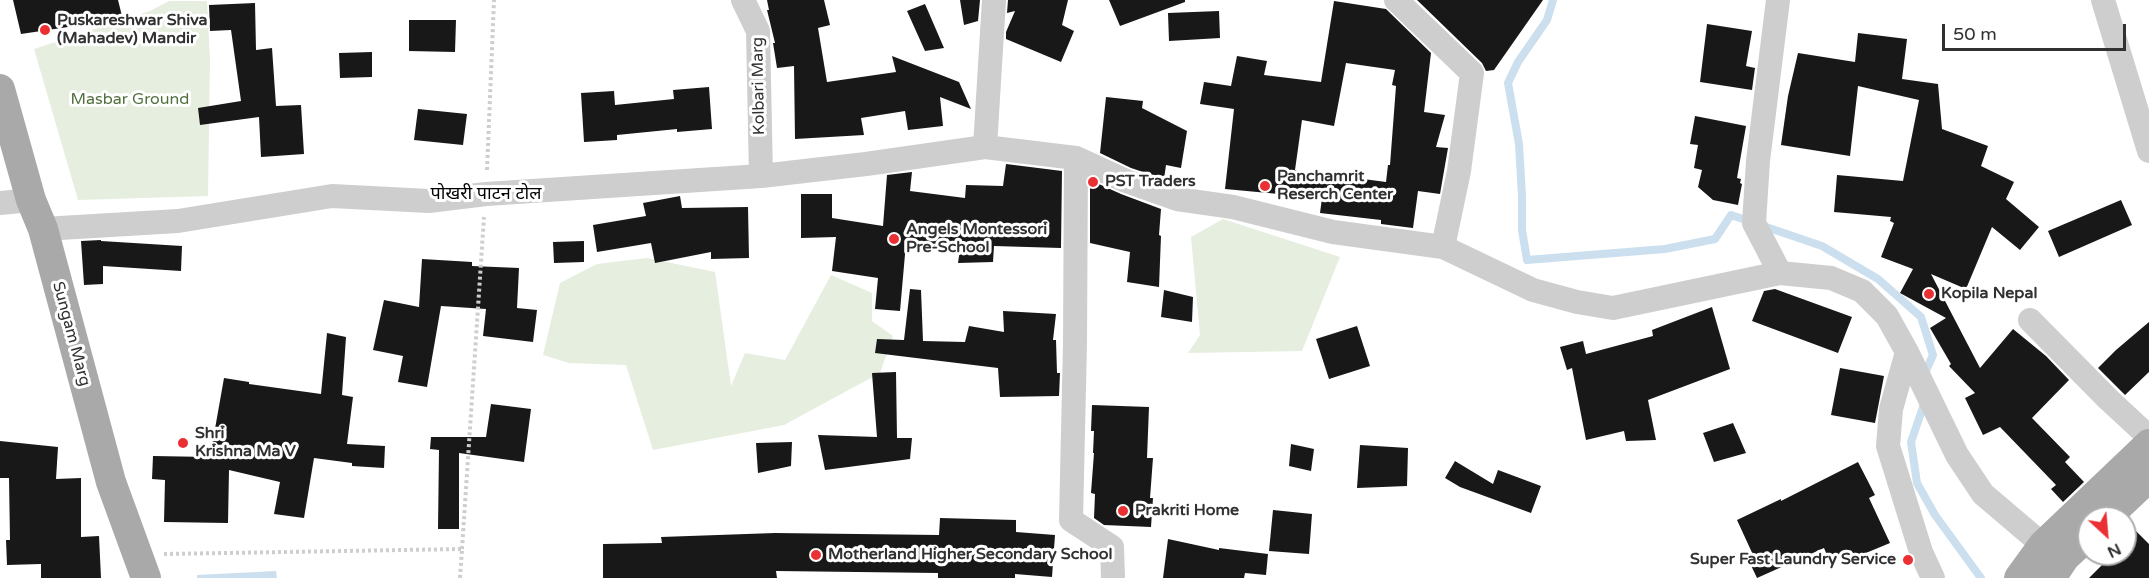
<!DOCTYPE html>
<meta charset="utf-8">
<style>
body{margin:0}
#map{position:relative;width:2149px;height:578px;overflow:hidden;background:#fff;font-family:"Varela Round",sans-serif}
canvas{display:block}
.north{position:absolute;left:2077px;top:506px;width:60px;height:60px;box-sizing:border-box;background:#fff;border:2px solid #adadad;border-radius:50%;rotate:154deg;font-size:16px;font-weight:700;line-height:24px;text-align:center;color:#313131}
.north::after{content:'';display:block;margin:auto;width:21px;height:27px;background:#eb3034;clip-path:polygon(50% 0,100% 100%,50% 72%,0 100%)}
.scale{position:absolute;left:1942px;top:24px;width:184px;height:27px;box-sizing:border-box;border:3px solid #313131;border-top:0;padding-left:8px;font-size:18px;line-height:21px;white-space:nowrap;color:#313131;-webkit-text-stroke:4px #fff;paint-order:stroke}
</style>
<div id="map">
<canvas width="2149" height="578"></canvas>
<div class="north">N</div>
<div class="scale">50 m</div>
</div>
<script>
const c = document.querySelector('canvas').getContext('2d');
c.lineJoin = 'round';
function fillPath(path, color) {
  c.fillStyle = color;
  c.fill(path, 'evenodd');
}
function toPath(rows) {
  const path = new Path2D();
  for (const r of rows) {
    path.moveTo(r[0], r[1]);
    for (let i = 2; i < r.length; i += 2) path.lineTo(r[i], r[i + 1]);
  }
  return path;
}
function strokePath(path, color, width, dash) {
  c.strokeStyle = color;
  c.lineWidth = width;
  c.lineCap = dash ? 'butt' : 'round';
  c.setLineDash(dash || []);
  c.stroke(path);
}
function write(font, color, halo, rows, align = 'center') {
  c.font = font + ' "Varela Round","Noto Sans Devanagari",sans-serif';
  c.lineWidth = 6;
  c.setLineDash([]);
  c.textBaseline = 'middle';
  c.strokeStyle = halo;
  c.fillStyle = color;
  for (const [text, x, y, turn = 0] of rows) {
    c.save();
    c.translate(x, y);
    c.rotate((+turn || 0) * Math.PI / 180);
    c.textAlign = isNaN(turn) ? turn : align;
    if (halo) c.strokeText(text, 0, 0);
    c.fillText(text, 0, 0);
    c.restore();
  }
}
fillPath(toPath([
 [169,1,207,1,210,60,208,196,78,200,34,49,150,11],
 [1223,219,1340,257,1302,351,1188,353,1200,335,1191,237],
 [647,258,715,272,731,386,745,353,785,360,831,275,872,293,872,321,893,336,880,373,784,425,653,450,626,365,569,363,543,355,560,283,597,264]
]), '#e6eedf');
fillPath(toPath([
 [276,571,277,578,197,578,197,575]
]), '#cbdfee');
strokePath(toPath([
 [1553,0,1547,20,1518,62,1508,83,1519,144,1522,196,1522,230,1527,260,1665,249,1715,239,1731,215,1822,246,1878,279,1921,317,1933,355,1924,375],
 [1923,401,1923,407,1911,442,1917,483,1935,515,1981,578]
]), '#cbdfee', 8);
fillPath(toPath([
 [13,0,118,0,122,16,88,24,21,34],
 [767,0,824,0,830,25,818,28,827,82,896,72,892,56,959,82,971,109,940,97,943,126,908,130,905,111,861,118,864,135,795,139,794,66,777,68,773,43,775,43,767,10,769,10],
 [960,0,980,0,978,21,964,25],
 [1008,0,1068,0,1062,25,1074,31,1061,62,1006,39,1006,32,1015,11,1007,13],
 [1109,0,1185,0,1185,2,1120,26],
 [1417,0,1543,0,1494,70,1486,71,1482,63],
 [1334,1,1386,9,1431,53,1424,112,1445,115,1436,147,1448,148,1440,194,1418,191,1413,228,1381,224,1381,220,1320,213,1322,198,1225,189,1234,109,1200,104,1204,82,1231,86,1237,56,1267,61,1264,75,1321,82],
 [1346,63,1395,70,1392,85,1396,86,1390,165,1388,165,1386,182,1295,170,1302,120,1334,126],
 [255,3,256,50,272,48,276,106,301,105,304,154,261,157,259,117,200,125,198,108,241,101,231,30,210,31,209,5],
 [925,4,944,48,925,51,907,11],
 [1219,11,1220,38,1169,41,1168,13],
 [409,20,456,20,455,52,409,51],
 [1707,24,1752,31,1746,66,1755,68,1752,90,1700,82],
 [1858,33,1907,39,1902,79,1938,84,1942,129,1988,146,1981,166,2014,182,2006,199,2039,227,2020,250,1992,227,1966,289,1931,274,1980,368,2013,329,2046,356,2069,380,2032,418,2070,457,2065,462,2084,482,2063,502,2051,489,2056,485,2000,427,1983,435,1965,398,1975,393,1949,366,1951,364,1930,328,1946,318,1900,293,1913,269,1881,257,1894,223,1890,221,1891,217,1834,212,1837,175,1903,181,1919,100,1858,86,1850,156,1781,145,1788,96,1798,53,1855,62],
 [372,52,372,77,340,78,339,53],
 [709,87,712,129,677,132,677,129,617,135,617,140,584,142,581,93,614,91,615,105,674,99,673,90],
 [1106,97,1143,101,1142,108,1187,131,1181,168,1166,165,1164,179,1131,168,1100,153],
 [418,109,467,114,463,145,414,140],
 [1695,116,1746,126,1737,178,1741,179,1740,183,1742,184,1738,205,1713,200,1698,187,1702,170,1694,168,1698,145,1690,144],
 [1006,164,1062,171,1061,248,994,246,993,262,958,263,960,249,906,243,900,311,875,309,878,278,832,271,836,237,801,238,801,194,832,194,832,218,883,226,887,175,912,172,910,191,965,198,966,185,1003,186],
 [1090,180,1121,194,1161,209,1159,235,1161,236,1159,287,1127,282,1130,252,1090,243],
 [680,196,682,208,748,207,749,258,711,259,711,252,655,263,651,243,597,252,593,225,646,216,643,203],
 [2121,200,2132,225,2059,257,2048,231],
 [101,240,101,241,182,246,181,271,103,266,103,284,84,285,81,241],
 [584,241,584,262,554,263,553,242],
 [422,259,472,262,472,266,519,268,517,308,537,310,533,342,483,336,486,309,441,306,427,387,398,382,403,356,373,350,384,300,419,307],
 [910,289,921,290,923,341,965,342,969,326,1004,332,1003,311,1056,314,1053,340,1056,340,1057,373,1060,373,1059,396,1000,397,998,368,875,353,877,339,904,340],
 [1775,289,1852,317,1838,353,1752,321,1764,291],
 [1164,290,1193,297,1192,322,1161,317],
 [1712,307,1730,369,1648,400,1656,440,1626,441,1624,431,1586,440,1572,368,1567,370,1560,347,1583,341,1586,354,1653,336,1652,330],
 [2149,322,2149,372,2125,395,2098,368,2116,350],
 [1357,326,1370,366,1329,379,1316,339],
 [327,333,346,337,342,395,353,397,347,444,385,446,384,468,352,466,352,463,314,458,304,518,274,514,280,482,229,470,228,523,164,522,165,480,152,479,153,456,210,457,224,378,249,382,249,384,321,394],
 [1840,368,1884,376,1875,423,1831,415],
 [896,372,897,438,912,438,910,459,825,470,818,435,877,437,872,373],
 [491,404,531,409,524,462,459,453,459,529,438,529,439,450,430,449,431,437,486,437],
 [1092,405,1149,407,1147,458,1153,458,1150,498,1153,498,1151,527,1104,525,1094,518,1095,494,1091,493,1094,453,1093,453,1094,431,1091,431],
 [1733,423,1746,453,1714,462,1703,433],
 [0,441,58,447,56,479,81,478,81,537,99,536,101,578,41,578,41,564,7,565,6,540,10,540,9,478,0,478],
 [792,442,791,466,758,473,756,443],
 [1291,444,1314,449,1311,471,1289,466],
 [1360,445,1408,448,1407,486,1357,488],
 [1455,461,1493,484,1498,470,1541,486,1531,513,1460,487,1445,478],
 [1858,462,1875,495,1869,498,1890,543,1849,560,1846,551,1829,560,1824,548,1757,578,1748,559,1754,557,1737,520,1781,499,1781,501],
 [1273,510,1312,514,1309,554,1269,551],
 [940,518,1016,520,1016,532,1055,535,1052,577,1015,574,1015,578,938,578,938,573,776,571,777,578,603,578,603,544,662,543,661,537,775,533,939,535],
 [2136,531,2149,544,2149,578,2089,578,2113,554,2125,554,2125,542],
 [1168,539,1219,550,1219,548,1268,554,1266,575,1245,573,1244,578,1163,578]
]), '#181818');
strokePath(toPath([
 [487,170,494,0],
 [462,549,484,217],
 [164,554,462,549,460,578]
]), '#cecece', 4, [3, 3]);
strokePath(toPath([
 [743,0,758,31,761,176],
 [1396,0,1472,73,1459,171,1443,247],
 [1778,0,1758,161,1754,223,1780,273],
 [2103,0,2149,151],
 [985,147,994,0],
 [1076,158,1075,343,1071,520,1112,547,1113,578],
 [0,203,31,200],
 [43,229,178,221,332,196,429,201,486,194,761,176,866,164,985,147,1076,158,1126,181,1177,199,1233,207,1333,232,1443,247,1533,290,1577,302,1613,308,1780,273,1831,278,1862,291,1887,316,1907,352,1957,455,1983,494,2043,545,2058,554],
 [2030,320,2108,399,2149,437],
 [1907,352,1891,409,1888,446,1921,552,1933,578]
]), '#cecece', 24);
strokePath(toPath([
 [0,89,31,200,43,229,111,482,146,578],
 [2106,518,2149,477],
 [2019,578,2043,545,2149,444],
 [2051,578,2065,557,2089,535]
]), '#a9a9a9', 30);
for (const [x, y, r, color] of [
 [45,30,6,"#eb3034"],
 [1093,182,6,"#eb3034"],
 [1265,186,6,"#eb3034"],
 [894,239,6,"#eb3034"],
 [1929,294,6,"#eb3034"],
 [183,443,6,"#eb3034"],
 [1123,511,6,"#eb3034"],
 [816,555,6,"#eb3034"],
 [1908,560,6,"#eb3034"]
]) {
  const dot = new Path2D();
  dot.arc(x, y, r, 0, 2 * Math.PI);
  c.fillStyle = color;
  c.fill(dot);
  strokePath(dot, '#fff', 2);
}
write('bold 16px', '#313131', '#fff', [
 ["Puskareshwar Shiva",57,21],
 ["(Mahadev) Mandir",57,39],
 ["Panchamrit",1277,177],
 ["Reserch Center",1277,195],
 ["PST Traders",1105,182],
 ["Angels Montessori",906,230],
 ["Pre-School",906,248],
 ["Kopila Nepal",1941,294],
 ["Shri",195,434],
 ["Krishna Ma V",195,452],
 ["Prakriti Home",1135,511],
 ["Motherland Higher Secondary School",828,555],
 ["Super Fast Laundry Service",1896,560,"right"]
], 'left');
write('16px', '#313131', '#fff', [
 ["Kolbari Marg",759,86,-91],
 ["Sungam Marg",71,334,75]
]);
write('16px', '#516f3c', '#fff', [
 ["Masbar Ground",130,100]
]);
write('18px', '#000', '#fff', [
 ["पोखरी पाटन टोल",486,194]
]);
</script>
